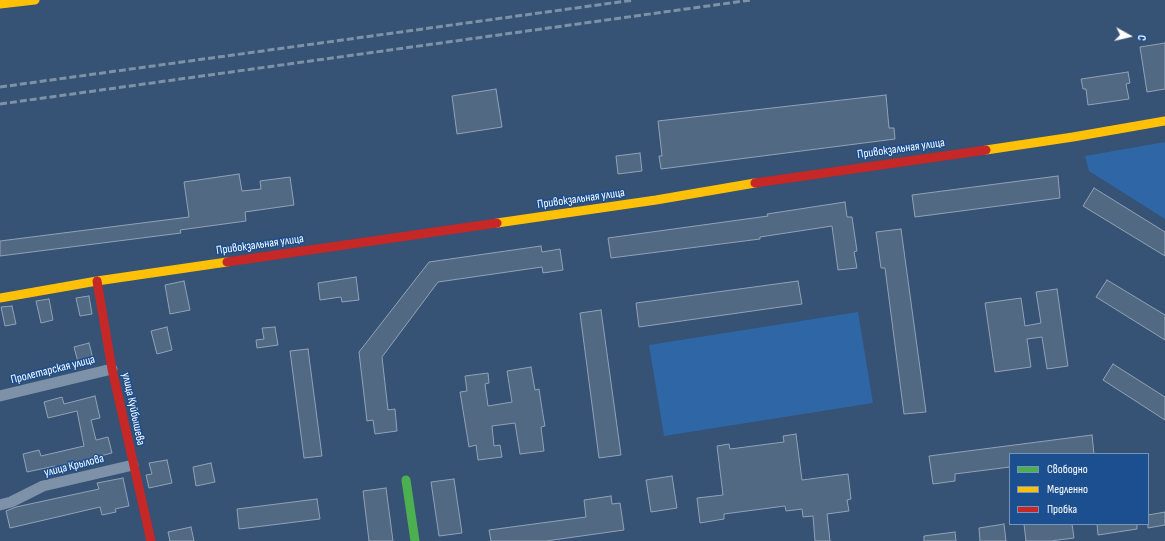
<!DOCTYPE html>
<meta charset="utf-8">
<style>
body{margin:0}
#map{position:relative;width:1165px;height:541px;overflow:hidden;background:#365274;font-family:"Sofia Sans Condensed",sans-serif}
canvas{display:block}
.legend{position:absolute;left:1009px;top:453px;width:140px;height:72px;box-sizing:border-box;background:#1b4f8f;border:1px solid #7695bc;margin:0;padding:5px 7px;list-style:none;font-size:12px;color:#fff}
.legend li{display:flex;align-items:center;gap:8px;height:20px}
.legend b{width:20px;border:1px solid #7695bc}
.north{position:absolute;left:1109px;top:16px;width:40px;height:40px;-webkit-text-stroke:3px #1b4f8f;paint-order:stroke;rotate:98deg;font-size:11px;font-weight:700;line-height:16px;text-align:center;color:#fff}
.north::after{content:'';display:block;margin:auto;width:14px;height:18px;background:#fff;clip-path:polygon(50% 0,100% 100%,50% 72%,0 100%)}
</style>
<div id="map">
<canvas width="1165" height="541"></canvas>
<ul class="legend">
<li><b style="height:5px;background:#4caf50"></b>Свободно</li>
<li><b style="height:5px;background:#ffc107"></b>Медленно</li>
<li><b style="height:5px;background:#c62828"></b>Пробка</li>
</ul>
<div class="north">С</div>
</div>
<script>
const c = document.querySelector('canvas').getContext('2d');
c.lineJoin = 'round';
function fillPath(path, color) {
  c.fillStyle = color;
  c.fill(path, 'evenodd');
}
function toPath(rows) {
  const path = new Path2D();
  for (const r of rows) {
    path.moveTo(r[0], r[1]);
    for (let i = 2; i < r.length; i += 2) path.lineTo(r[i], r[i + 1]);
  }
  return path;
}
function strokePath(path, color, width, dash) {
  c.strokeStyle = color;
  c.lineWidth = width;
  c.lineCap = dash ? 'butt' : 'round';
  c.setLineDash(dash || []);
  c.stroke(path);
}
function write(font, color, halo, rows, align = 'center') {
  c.font = font + ' "Sofia Sans Condensed",sans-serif';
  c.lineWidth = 3;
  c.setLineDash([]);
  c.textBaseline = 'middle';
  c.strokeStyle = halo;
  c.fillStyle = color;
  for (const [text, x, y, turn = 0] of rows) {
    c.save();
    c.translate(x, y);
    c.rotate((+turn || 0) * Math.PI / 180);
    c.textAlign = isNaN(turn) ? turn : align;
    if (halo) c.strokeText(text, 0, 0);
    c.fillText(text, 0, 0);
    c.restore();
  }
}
fillPath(toPath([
 [1165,142,1165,219,1089,171,1085,156],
 [858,312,873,403,664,436,649,345]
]), '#2f66a5');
const building = toPath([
 [1165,43,1165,89,1147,92,1140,47,1165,43],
 [1128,72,1130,83,1126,84,1129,99,1088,105,1086,89,1083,89,1081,79,1128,72],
 [496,89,502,127,457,134,452,96,496,89],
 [886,95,889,128,894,128,895,139,661,169,659,156,662,156,658,121,886,95],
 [640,153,642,171,618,174,616,156,640,153],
 [239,174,242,191,261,189,260,181,290,177,294,205,245,212,246,221,180,230,181,233,0,256,0,241,189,217,184,182,239,174],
 [1058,176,1060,198,915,217,912,195,1058,176],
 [1094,188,1165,232,1165,256,1083,206,1094,188],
 [845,202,847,217,852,217,857,251,854,252,857,268,838,270,832,226,760,237,760,239,611,258,608,238,768,216,767,214,845,202],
 [901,229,926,412,904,414,885,268,881,268,876,232,901,229],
 [541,246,542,252,560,249,563,270,543,273,542,267,438,282,382,357,388,410,395,409,397,431,375,434,373,420,367,421,359,352,429,262,541,246],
 [356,277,359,300,342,302,341,297,320,300,318,283,356,277],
 [1107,280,1165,315,1165,340,1096,297,1107,280],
 [184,281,190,310,170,314,165,285,184,281],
 [798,281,802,304,639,327,636,303,798,281],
 [1057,289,1068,366,1047,369,1042,337,1027,339,1031,367,995,372,985,303,1021,298,1025,326,1041,323,1036,292,1057,289],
 [89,296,92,314,80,316,76,298,89,296],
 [49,299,53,320,41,323,36,301,49,299],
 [12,306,16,324,5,326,1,307,12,306],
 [601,310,621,455,599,458,580,313,601,310],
 [167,327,172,350,157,354,151,331,167,327],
 [275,327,278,345,257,348,256,340,264,339,262,328,275,327],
 [89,343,93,359,78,362,74,347,89,343],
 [308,349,322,456,304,458,290,351,308,349],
 [1113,364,1165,397,1165,420,1103,380,1113,364],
 [531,367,535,390,539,389,543,415,545,426,541,427,544,451,520,454,515,423,492,426,494,446,500,445,502,457,478,460,476,445,469,447,460,392,467,391,465,376,488,373,489,383,485,384,488,406,512,402,507,371,531,367],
 [95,396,100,418,91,420,96,440,108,437,112,453,100,456,101,462,89,465,88,461,56,468,55,466,27,472,23,454,39,450,41,456,84,446,77,411,48,418,44,402,62,397,64,404,95,396],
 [796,434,802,480,848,474,851,499,847,500,849,511,827,514,830,541,815,541,813,516,803,517,802,509,786,511,785,506,724,514,724,519,700,523,697,498,723,495,717,446,729,444,730,449,784,442,783,436,796,434],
 [1092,435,1094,454,1010,454,1010,467,955,474,955,481,933,484,929,456,1092,435],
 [167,460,172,483,149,488,146,475,152,474,149,463,167,460],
 [211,463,215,482,196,486,193,467,211,463],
 [672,476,677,508,651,512,646,480,672,476],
 [123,478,129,506,115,509,116,512,102,515,100,507,10,528,6,511,16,507,99,489,97,483,123,478],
 [454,479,462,533,439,536,431,482,454,479],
 [386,488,393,541,369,541,363,491,386,488],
 [611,496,612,504,620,503,624,530,546,541,491,541,489,530,586,517,584,500,611,496],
 [317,499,320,519,239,529,237,509,317,499],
 [1165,512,1165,525,1148,528,1148,515,1165,512],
 [1004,524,1006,541,980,541,979,528,1004,524],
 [1024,524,1072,524,1074,538,1050,541,1026,541,1024,524],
 [1097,524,1137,524,1137,529,1098,535,1097,524],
 [191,527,194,541,170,541,168,532,191,527],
 [955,532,956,541,924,541,924,536,955,532]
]);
fillPath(building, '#526984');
strokePath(building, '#92a2b6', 1);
strokePath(toPath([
 [0,396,112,369],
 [0,505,11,502,43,486,133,465]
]), '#7d92a8', 11);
strokePath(toPath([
 [406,480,415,541]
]), '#4caf50', 9);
strokePath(toPath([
 [0,4,35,0],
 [986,150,1073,137,1165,121],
 [497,223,656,200,755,183],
 [0,298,97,281,227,262]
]), '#ffc107', 9);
strokePath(toPath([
 [755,183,986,150],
 [227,262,497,223],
 [97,281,112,369,151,541]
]), '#c62828', 9);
strokePath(toPath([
 [0,87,634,0],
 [0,104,751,0]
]), '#7e92a7', 3, [7, 3]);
write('12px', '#fff', '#1b4f8f', [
 ["Привокзальная улица",901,149,-8],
 ["Привокзальная улица",581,199,-8],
 ["Привокзальная улица",260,245,-8],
 ["Пролетарская улица",53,370,-14],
 ["улица Куйбышева",133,409,78],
 ["улица Крылова",74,466,-14]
]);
</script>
